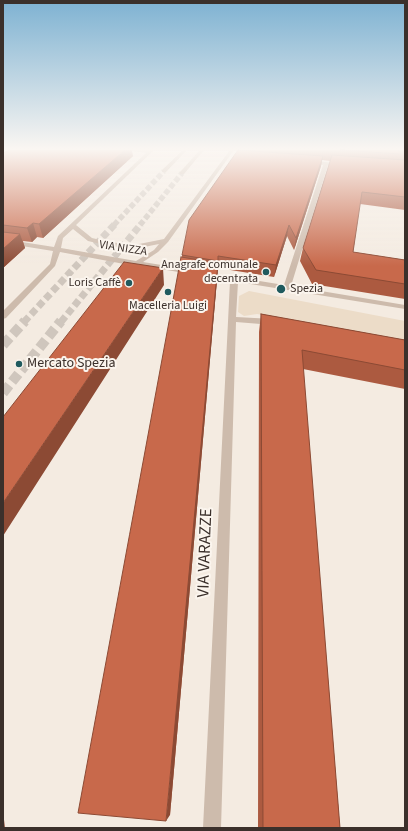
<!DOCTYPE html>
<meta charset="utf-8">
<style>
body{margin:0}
#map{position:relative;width:408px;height:831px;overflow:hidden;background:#f4ebe1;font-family:"Source Sans 3",sans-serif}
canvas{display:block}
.frame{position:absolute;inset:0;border:4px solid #3b302b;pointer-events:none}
</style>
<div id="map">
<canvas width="408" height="831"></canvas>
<div class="frame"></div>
</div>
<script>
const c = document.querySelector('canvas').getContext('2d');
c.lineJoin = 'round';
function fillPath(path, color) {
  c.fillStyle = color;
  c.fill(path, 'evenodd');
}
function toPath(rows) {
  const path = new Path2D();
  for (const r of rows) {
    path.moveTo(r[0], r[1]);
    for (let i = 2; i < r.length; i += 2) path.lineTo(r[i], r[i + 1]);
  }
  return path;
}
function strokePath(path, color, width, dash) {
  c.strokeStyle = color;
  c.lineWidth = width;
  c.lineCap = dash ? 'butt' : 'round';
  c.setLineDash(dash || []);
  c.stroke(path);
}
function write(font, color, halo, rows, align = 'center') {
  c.font = font + ' "Source Sans 3",sans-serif';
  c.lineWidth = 4;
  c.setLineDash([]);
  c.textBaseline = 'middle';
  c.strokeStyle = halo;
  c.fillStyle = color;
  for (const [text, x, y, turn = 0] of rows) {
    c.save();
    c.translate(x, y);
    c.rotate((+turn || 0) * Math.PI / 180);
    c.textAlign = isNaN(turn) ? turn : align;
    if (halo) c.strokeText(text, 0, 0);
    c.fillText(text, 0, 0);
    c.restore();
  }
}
fillPath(toPath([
 [249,291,405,321,405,341,257,314,244,316,238,312,239,296]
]), '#ecdcc8');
strokePath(toPath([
 [114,225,164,171],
 [140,225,182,173]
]), '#cfc6bd', 5.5, [5.5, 2.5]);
strokePath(toPath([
 [24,322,115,224],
 [61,322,141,224]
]), '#cfc6bd', 7, [7, 3.5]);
strokePath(toPath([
 [3,345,25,321],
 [3,393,61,321]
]), '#cfc6bd', 10, [10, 4.5]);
fillPath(toPath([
 [124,150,154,150,76,225,92,238,109,242,134,245,164,239,230,150,234,150,168,242,158,252,143,262,284,285,323,165,306,162,309,160,343,164,341,167,328,165,291,286,405,305,405,309,238,282,236,317,273,319,277,322,273,325,236,322,221,828,203,828,230,281,138,265,135,266,60,252,55,266,6,318,3,319,3,311,50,264,53,251,3,243,3,239,54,247,58,236,146,153,124,150],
 [73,229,88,241,109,246,134,249,159,244,154,250,136,261,61,248,63,238,73,229],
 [183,150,187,150,166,172,162,172,162,170,183,150],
 [200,150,204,150,184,174,180,174,180,172,200,150]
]), '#cdbbac');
fillPath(toPath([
 [242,150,405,150,405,210,360,204,353,252,405,260,405,299,312,284,300,261,303,248,330,161,322,160,321,166,294,250,287,236,274,277,218,268,170,815,182,255],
 [3,153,133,156,43,238,37,237,32,242,23,241,25,248,3,268],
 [261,314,405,340,405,389,303,369,340,828,258,828,259,332]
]), '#ac5a40');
fillPath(toPath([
 [125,150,132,150,133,156,43,238,39,224],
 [323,156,321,166,294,250,296,238],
 [33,223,37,237,32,242,27,228],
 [289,225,287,236,274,277,276,265],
 [20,234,25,248,3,268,3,249],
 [218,263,217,280,170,815,166,821],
 [163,268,164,285,3,536,3,503],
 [3,811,5,828,3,828]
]), '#8c4a34');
const building = toPath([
 [9,150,125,150,39,224,33,223,27,228,3,225,3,153,9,150],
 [238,150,323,156,296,238,289,225,276,265,218,256,218,261,182,255,189,220,238,150],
 [340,150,398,150,401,154,340,150],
 [332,155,405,160,405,197,362,192,353,252,405,260,405,284,316,270,303,248,332,155],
 [3,232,20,234,3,249,3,232],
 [181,257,218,263,166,821,78,813,181,257],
 [124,262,163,268,3,503,3,417,124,262],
 [261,314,405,340,405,370,302,350,340,828,263,828,261,314]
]);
fillPath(building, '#c8694b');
strokePath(building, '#8c4a34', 1);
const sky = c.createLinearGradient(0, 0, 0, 266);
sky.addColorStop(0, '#7eb2d2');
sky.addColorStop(0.56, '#faf6f2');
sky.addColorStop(1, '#faf6f200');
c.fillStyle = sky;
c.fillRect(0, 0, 408, 266);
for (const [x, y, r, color] of [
 [266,272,4,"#1f5a5e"],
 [129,283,4,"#1f5a5e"],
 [281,289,5,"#1f5a5e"],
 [168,292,4,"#1f5a5e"],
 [19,364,4,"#1f5a5e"]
]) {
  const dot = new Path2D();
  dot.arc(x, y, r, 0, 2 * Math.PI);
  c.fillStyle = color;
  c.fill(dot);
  strokePath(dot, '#fbf5ee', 1.5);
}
write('12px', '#3b302b', '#fbf5ee', [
 ["VIA NIZZA",123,249,9]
]);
write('12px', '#3b302b', '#fbf5ee', [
 ["Anagrafe comunale",258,265],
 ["decentrata",258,279],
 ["Loris Caffè",121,283],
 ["Spezia",290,289,"left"],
 ["Macelleria Luigi",168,306,"center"]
], 'right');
write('14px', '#3b302b', '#fbf5ee', [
 ["Mercato Spezia",27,364]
], 'left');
write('17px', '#3b302b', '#fbf5ee', [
 ["VIA VARAZZE",206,553,-88]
]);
</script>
